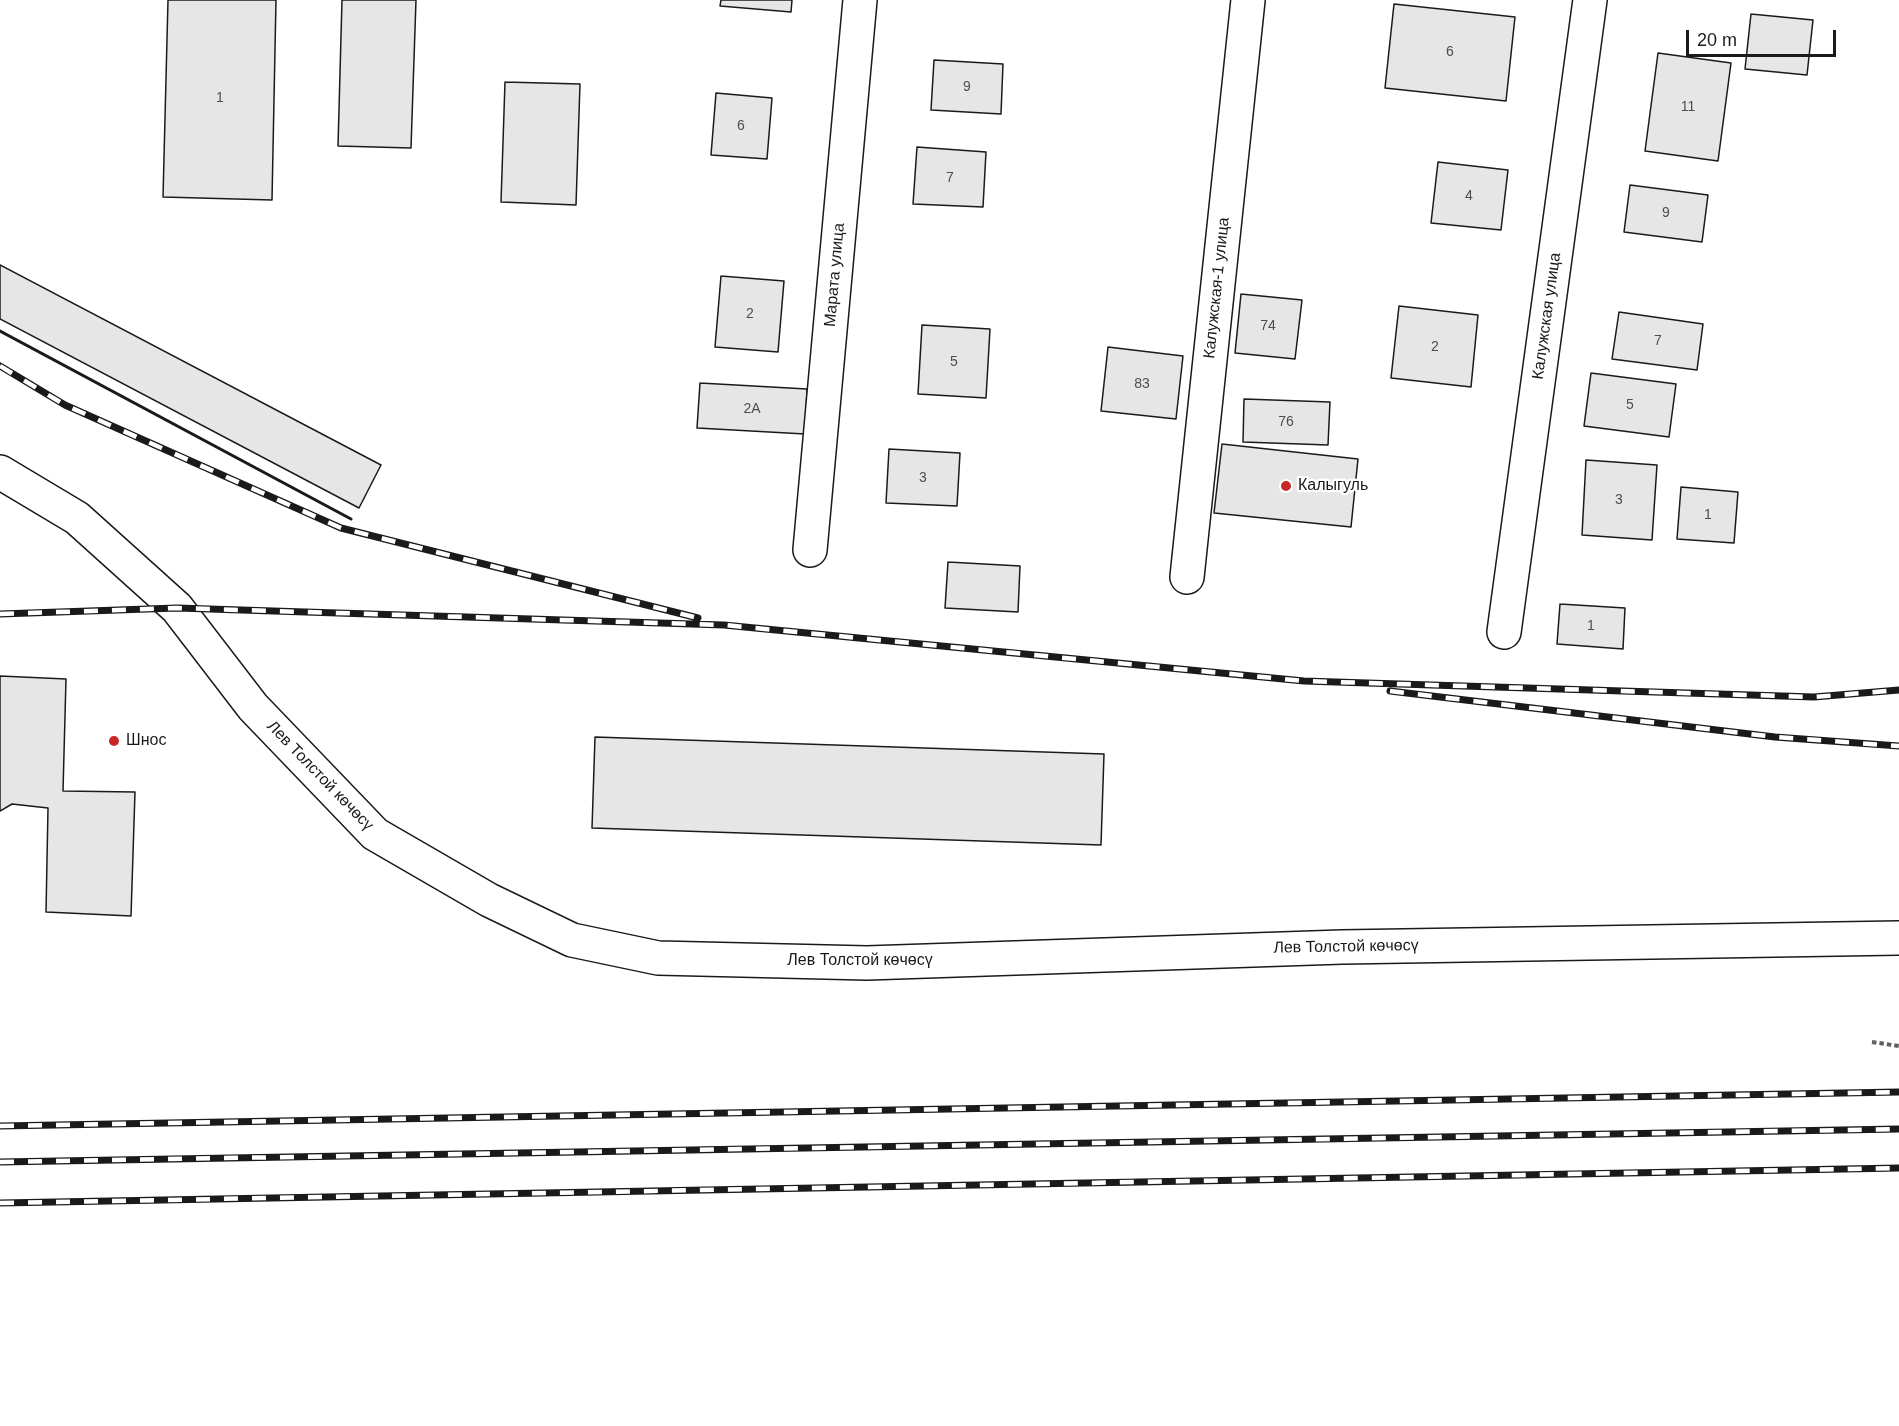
<!DOCTYPE html>
<meta charset="utf-8">
<style>
body{margin:0}
#map{position:relative;width:1899px;height:1426px;overflow:hidden;background:#fff;font-family:Arial,sans-serif}
canvas{display:block}
.scale{position:absolute;left:1686px;top:30px;width:150px;height:27px;box-sizing:border-box;border:3px solid #1a1a1a;border-top:0;padding-left:8px;font-size:18px;line-height:21px;white-space:nowrap;color:#1a1a1a;-webkit-text-stroke:4px #fff;paint-order:stroke}
</style>
<div id="map">
<canvas width="1899" height="1426"></canvas>
<div class="scale">20 m</div>
</div>
<script>
const c = document.querySelector('canvas').getContext('2d');
c.lineJoin = 'round';
function fillPath(path, color) {
  c.fillStyle = color;
  c.fill(path, 'evenodd');
}
function toPath(rows) {
  const path = new Path2D();
  for (const r of rows) {
    path.moveTo(r[0], r[1]);
    for (let i = 2; i < r.length; i += 2) path.lineTo(r[i], r[i + 1]);
  }
  return path;
}
function strokePath(path, color, width, dash) {
  c.strokeStyle = color;
  c.lineWidth = width;
  c.lineCap = dash ? 'butt' : 'round';
  c.setLineDash(dash || []);
  c.stroke(path);
}
function write(font, color, halo, rows, align = 'center') {
  c.font = font + ' Arial,sans-serif';
  c.lineWidth = 4.5;
  c.setLineDash([]);
  c.textBaseline = 'middle';
  c.strokeStyle = halo;
  c.fillStyle = color;
  for (const [text, x, y, turn = 0] of rows) {
    c.save();
    c.translate(x, y);
    c.rotate((+turn || 0) * Math.PI / 180);
    c.textAlign = isNaN(turn) ? turn : align;
    if (halo) c.strokeText(text, 0, 0);
    c.fillText(text, 0, 0);
    c.restore();
  }
}
const building = toPath([
 [168,0,276,0,272,200,163,197,168,0],
 [342,0,416,0,411,148,338,146,342,0],
 [721,0,792,0,791,12,720,6,721,0],
 [1394,4,1515,17,1506,101,1385,88,1394,4],
 [1751,14,1813,20,1807,75,1745,69,1751,14],
 [1658,53,1731,63,1718,161,1645,151,1658,53],
 [934,60,1003,64,1001,114,931,110,934,60],
 [505,82,580,84,576,205,501,202,505,82],
 [716,93,772,98,767,159,711,155,716,93],
 [917,147,986,152,983,207,913,204,917,147],
 [1438,162,1508,170,1501,230,1431,223,1438,162],
 [1630,185,1708,195,1702,242,1624,232,1630,185],
 [0,265,381,465,359,508,0,319,0,265],
 [721,276,784,281,778,352,715,347,721,276],
 [1241,294,1302,300,1295,359,1235,353,1241,294],
 [1399,306,1478,315,1471,387,1391,378,1399,306],
 [1619,312,1703,324,1697,370,1612,359,1619,312],
 [922,325,990,329,986,398,918,394,922,325],
 [1108,347,1183,356,1176,419,1101,411,1108,347],
 [1591,373,1676,384,1669,437,1584,426,1591,373],
 [700,383,807,389,805,434,697,428,700,383],
 [1244,399,1330,402,1328,445,1243,442,1244,399],
 [1222,444,1358,459,1351,527,1214,513,1222,444],
 [889,449,960,453,957,506,886,503,889,449],
 [1586,460,1657,465,1652,540,1582,535,1586,460],
 [1681,487,1738,492,1734,543,1677,539,1681,487],
 [948,562,1020,566,1018,612,945,608,948,562],
 [1560,604,1625,608,1623,649,1557,644,1560,604],
 [0,676,66,679,63,791,135,792,131,916,46,912,48,808,12,804,0,811,0,676],
 [595,737,1104,754,1101,845,592,828,595,737]
]);
fillPath(building, '#e6e6e6');
strokePath(building, '#1a1a1a', 1.5);
const minor = toPath([
 [810,550,860,0],
 [1187,577,1248,0],
 [1504,632,1590,0]
]);
const major = toPath([
 [0,472,77,518,177,608,253,707,375,834,489,900,572,940,658,958,867,963,1342,947,1899,938]
]);
strokePath(minor, '#1a1a1a', 36);
strokePath(major, '#1a1a1a', 36);
strokePath(toPath([
 [1872,1042,1899,1046]
]), '#5f5f5f', 4, [4.5, 3]);
strokePath(minor, '#fff', 33);
strokePath(major, '#fff', 33);
const rail = toPath([
 [0,366,65,405,341,528,698,618],
 [0,614,177,608,724,625,1304,681,1814,697,1899,690],
 [1390,691,1775,737,1899,746],
 [0,1126,1899,1092],
 [0,1162,1899,1129],
 [0,1203,1899,1168]
]);
strokePath(rail, '#1a1a1a', 7);
strokePath(rail, '#fff', 4.5, [14]);
strokePath(toPath([
 [0,331,351,519]
]), '#1a1a1a', 3);
for (const [x, y, r, color] of [
 [1286,486,6,"#c62828"],
 [114,741,6,"#c62828"]
]) {
  const dot = new Path2D();
  dot.arc(x, y, r, 0, 2 * Math.PI);
  c.fillStyle = color;
  c.fill(dot);
  strokePath(dot, '#fff', 2);
}
write('14px', '#4d4d4d', null, [
 ["6",1450,52],
 ["9",967,87],
 ["1",220,98],
 ["11",1688,107],
 ["6",741,126],
 ["7",950,178],
 ["4",1469,196],
 ["9",1666,213],
 ["2",750,314],
 ["74",1268,326],
 ["7",1658,341],
 ["2",1435,347],
 ["5",954,362],
 ["83",1142,384],
 ["5",1630,405],
 ["2А",752,409],
 ["76",1286,422],
 ["3",923,478],
 ["3",1619,500],
 ["1",1708,515],
 ["1",1591,626]
]);
write('16px', '#1a1a1a', '#fff', [
 ["Марата улица",835,275,-85],
 ["Калужская-1 улица",1217,288,-84],
 ["Калужская улица",1547,316,-82],
 ["Лев Толстой көчөсү",320,776,46],
 ["Лев Толстой көчөсү",1346,947,-1],
 ["Лев Толстой көчөсү",860,961]
]);
write('16px', '#1a1a1a', '#fff', [
 ["Калыгуль",1298,486],
 ["Шнос",126,741]
], 'left');
</script>
